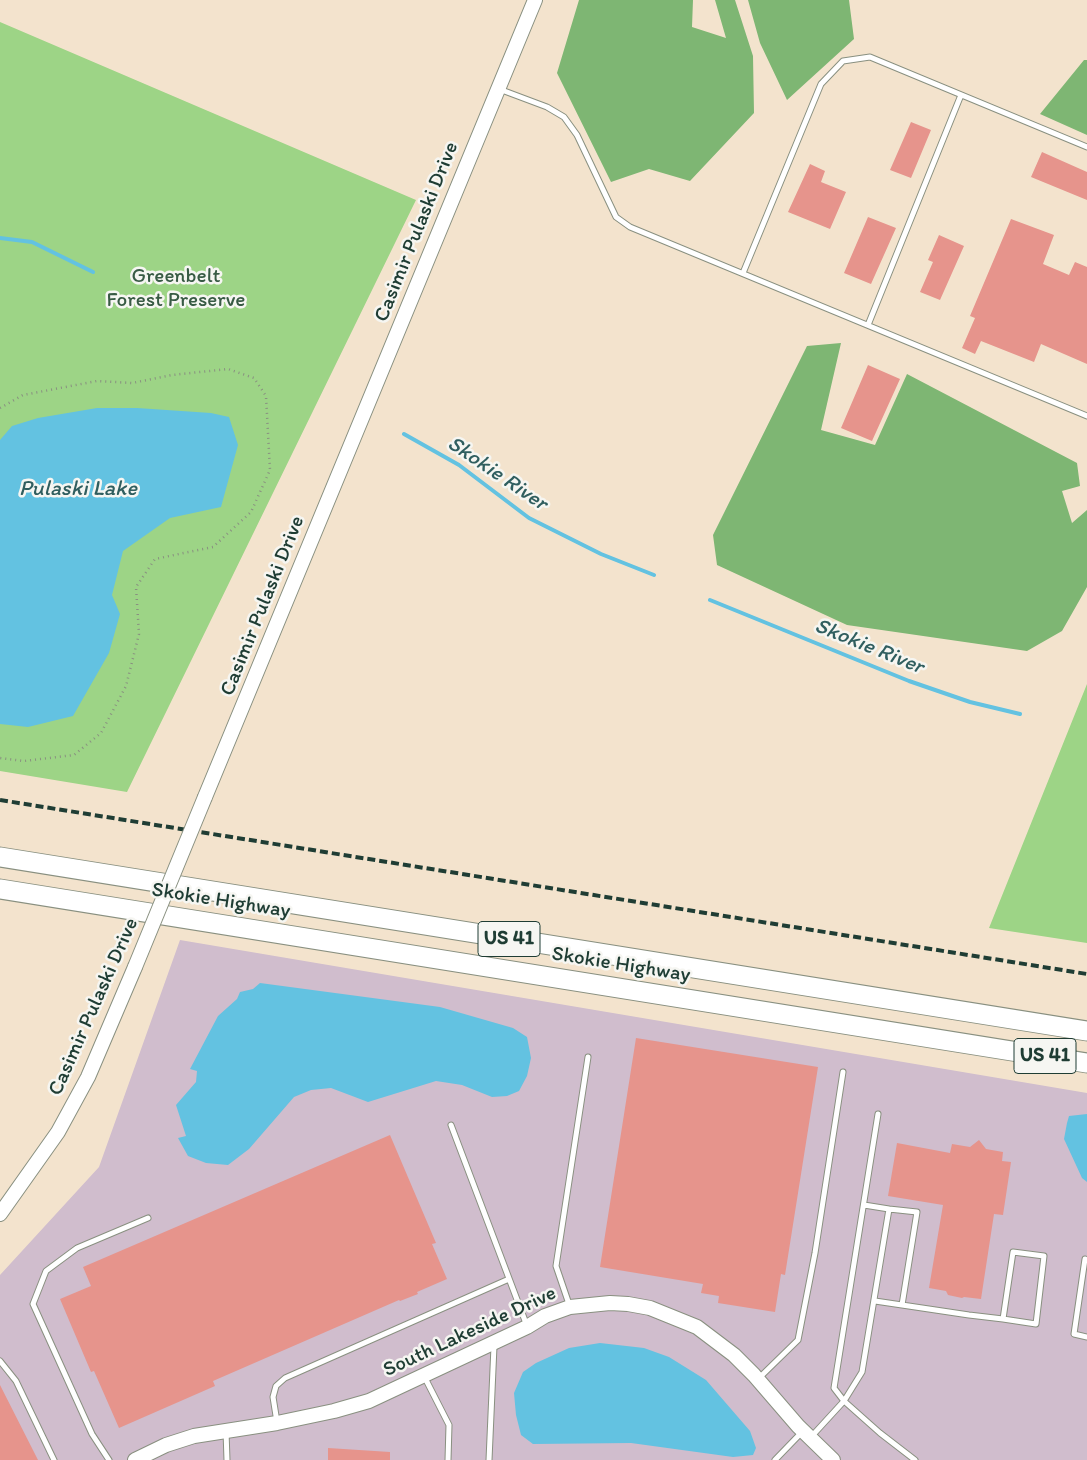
<!DOCTYPE html>
<style>
body{margin:0}
canvas{display:block;background:#f3e3cd}
</style>
<canvas width="1087" height="1460"></canvas>
<script>
const c = document.querySelector('canvas').getContext('2d');
c.lineJoin = 'round';
function fillPath(path, color) {
  c.fillStyle = color;
  c.fill(path, 'evenodd');
}
function toPath(rows) {
  const path = new Path2D();
  for (const r of rows) {
    path.moveTo(r[0], r[1]);
    for (let i = 2; i < r.length; i += 2) path.lineTo(r[i], r[i + 1]);
  }
  return path;
}
function strokePath(path, color, width, dash) {
  c.strokeStyle = color;
  c.lineWidth = width;
  c.lineCap = dash ? 'butt' : 'round';
  c.setLineDash(dash || []);
  c.stroke(path);
}
function write(font, color, halo, rows, align = 'center') {
  c.font = font + ' Itim,sans-serif';
  c.lineWidth = 5;
  c.setLineDash([]);
  c.textBaseline = 'middle';
  c.strokeStyle = halo;
  c.fillStyle = color;
  for (const [text, x, y, turn = 0] of rows) {
    c.save();
    c.translate(x, y);
    c.rotate((+turn || 0) * Math.PI / 180);
    c.textAlign = isNaN(turn) ? turn : align;
    if (halo) c.strokeText(text, 0, 0);
    c.fillText(text, 0, 0);
    c.restore();
  }
}
fillPath(toPath([
 [180,940,1087,1093,1087,1460,0,1460,0,1275,99,1167]
]), '#d0bdcd');
fillPath(toPath([
 [0,22,416,200,127,792,0,771],
 [1087,684,1087,943,989,928]
]), '#9dd486');
fillPath(toPath([
 [579,0,693,0,692,27,726,38,715,0,735,0,753,56,754,113,690,181,649,169,611,182,557,73],
 [748,0,849,0,854,39,787,100,760,43],
 [1084,60,1087,60,1087,135,1040,114],
 [841,343,821,430,875,445,907,374,1077,463,1080,486,1062,491,1072,523,1087,510,1087,587,1062,631,1027,651,847,625,717,565,713,535,807,346]
]), '#7eb673');
fillPath(toPath([
 [97,408,137,408,211,413,229,417,238,445,221,507,170,518,123,551,112,595,120,614,109,653,73,716,28,727,0,724,0,440,12,426,38,418],
 [260,983,440,1007,513,1028,527,1037,531,1058,527,1076,519,1091,507,1096,492,1097,462,1085,436,1081,368,1102,331,1088,311,1090,294,1097,249,1149,228,1165,206,1163,188,1156,178,1138,186,1136,176,1105,196,1082,197,1071,190,1069,218,1016,237,999,240,992,253,989],
 [1087,1114,1087,1182,1082,1178,1064,1139,1067,1123,1069,1116],
 [600,1343,644,1348,669,1357,706,1380,750,1431,756,1448,753,1455,733,1457,631,1443,533,1444,521,1435,516,1415,514,1393,523,1372,536,1363,569,1348]
]), '#63c2e1');
strokePath(toPath([
 [0,238,32,242,93,272],
 [404,434,459,465,529,518,601,554,654,575],
 [710,600,909,681,970,702,1020,714]
]), '#63c2e1', 4);
fillPath(toPath([
 [911,122,931,130,911,178,890,170],
 [1042,152,1087,172,1087,200,1031,177],
 [810,164,825,171,821,182,846,192,830,229,788,212],
 [868,217,896,228,871,284,844,273],
 [1011,219,1054,235,1043,264,1069,275,1075,262,1087,267,1087,364,1041,344,1034,362,981,341,975,354,962,348,975,318,970,316],
 [939,235,964,246,940,300,920,292,933,262,928,260],
 [868,365,900,379,872,441,841,428],
 [636,1038,818,1067,785,1275,781,1274,775,1312,718,1303,719,1296,701,1293,703,1284,600,1267],
 [390,1135,436,1243,432,1244,447,1279,417,1292,418,1294,400,1301,399,1300,213,1381,215,1386,119,1428,94,1371,91,1372,60,1299,91,1286,83,1267],
 [979,1140,986,1149,1003,1152,1002,1161,1011,1162,1003,1215,994,1214,981,1299,964,1297,962,1298,948,1295,946,1291,929,1288,943,1205,888,1196,897,1143,950,1153,952,1144,970,1147],
 [0,1385,38,1460,0,1460],
 [328,1448,390,1452,390,1460,328,1460]
]), '#e6948c');
const lane = toPath([
 [499,89,547,107,564,117,577,135,616,217,630,227,1087,416],
 [743,273,821,84,843,61,870,57,1087,147],
 [868,325,961,95],
 [878,1114,834,1388,844,1401,880,1433,915,1460],
 [451,1125,527,1326],
 [889,1209,917,1212,902,1305],
 [1085,1259,1074,1334,1087,1337],
 [875,1301,902,1305,969,1315,1003,1319,1036,1324,1044,1256,1013,1252,1003,1319],
 [570,1307,556,1266,588,1057],
 [0,1361,16,1381,54,1460],
 [424,1376,449,1425,448,1460],
 [758,1379,798,1340,815,1253,843,1072],
 [277,1422,273,1397,276,1386,285,1378,509,1279],
 [226,1431,227,1460],
 [811,1437,844,1401,862,1372,889,1209,864,1205],
 [109,1460,92,1434,33,1304,46,1271,77,1248,148,1218],
 [489,1460,494,1346],
 [775,1460,803,1431]
]);
const secondary = toPath([
 [205,797,535,0],
 [0,1214,58,1132,88,1077,135,967],
 [135,1460,166,1445,194,1436,277,1423,334,1411,369,1401,527,1327,545,1316,570,1307,610,1303,628,1304,650,1308,697,1327,734,1355,754,1375,798,1426,833,1460]
]);
const highway = toPath([
 [0,857,1087,1031],
 [0,889,1087,1063]
]);
strokePath(lane, '#899080', 7);
strokePath(secondary, '#899080', 16);
strokePath(highway, '#899080', 21);
strokePath(toPath([
 [0,408,23,395,97,381,132,383,172,375,228,369,254,378,266,396,270,470,251,512,213,547,155,559,136,587,139,634,126,686,101,733,74,755,24,761,0,758]
]), '#899080', 2.5, [1, 4]);
strokePath(lane, '#fff', 5);
strokePath(secondary, '#fff', 14);
strokePath(highway, '#fff', 19);
strokePath(toPath([
 [0,800,1087,974]
]), '#1f3d34', 4, [8, 4]);
const secondaryBridge = toPath([
 [135,967,205,797]
]);
strokePath(secondaryBridge, '#899080', 16, []);
strokePath(secondaryBridge, '#fff', 14);
for (const [x, y, w] of [
 [509,939,62],
 [1045,1056,62]
]) {
  const box = new Path2D();
  box.roundRect(x - w / 2, y - 17.5, w, 35, 4);
  c.fillStyle = '#f6f6f2';
  c.fill(box);
  strokePath(box, '#1f3d34', 1);
}
write('bold 20px', '#1f3d34', null, [
 ["US 41",509,939],
 ["US 41",1045,1056]
]);
write('21px', '#1f3d34', '#f6f6f2', [
 ["Casimir Pulaski Drive",417,232,-68],
 ["Casimir Pulaski Drive",263,606,-68],
 ["Skokie Highway",221,901,9],
 ["Skokie Highway",621,965,9],
 ["Casimir Pulaski Drive",94,1007,-66],
 ["South Lakeside Drive",470,1332,-25]
]);
write('21px', '#385b44', '#f6f6f2', [
 ["Greenbelt",176,277],
 ["Forest Preserve",176,301]
]);
write('italic 22px', '#305e5f', '#f6f6f2', [
 ["Skokie River",497,474,34],
 ["Pulaski Lake",78,489],
 ["Skokie River",869,647,22]
]);
</script>
